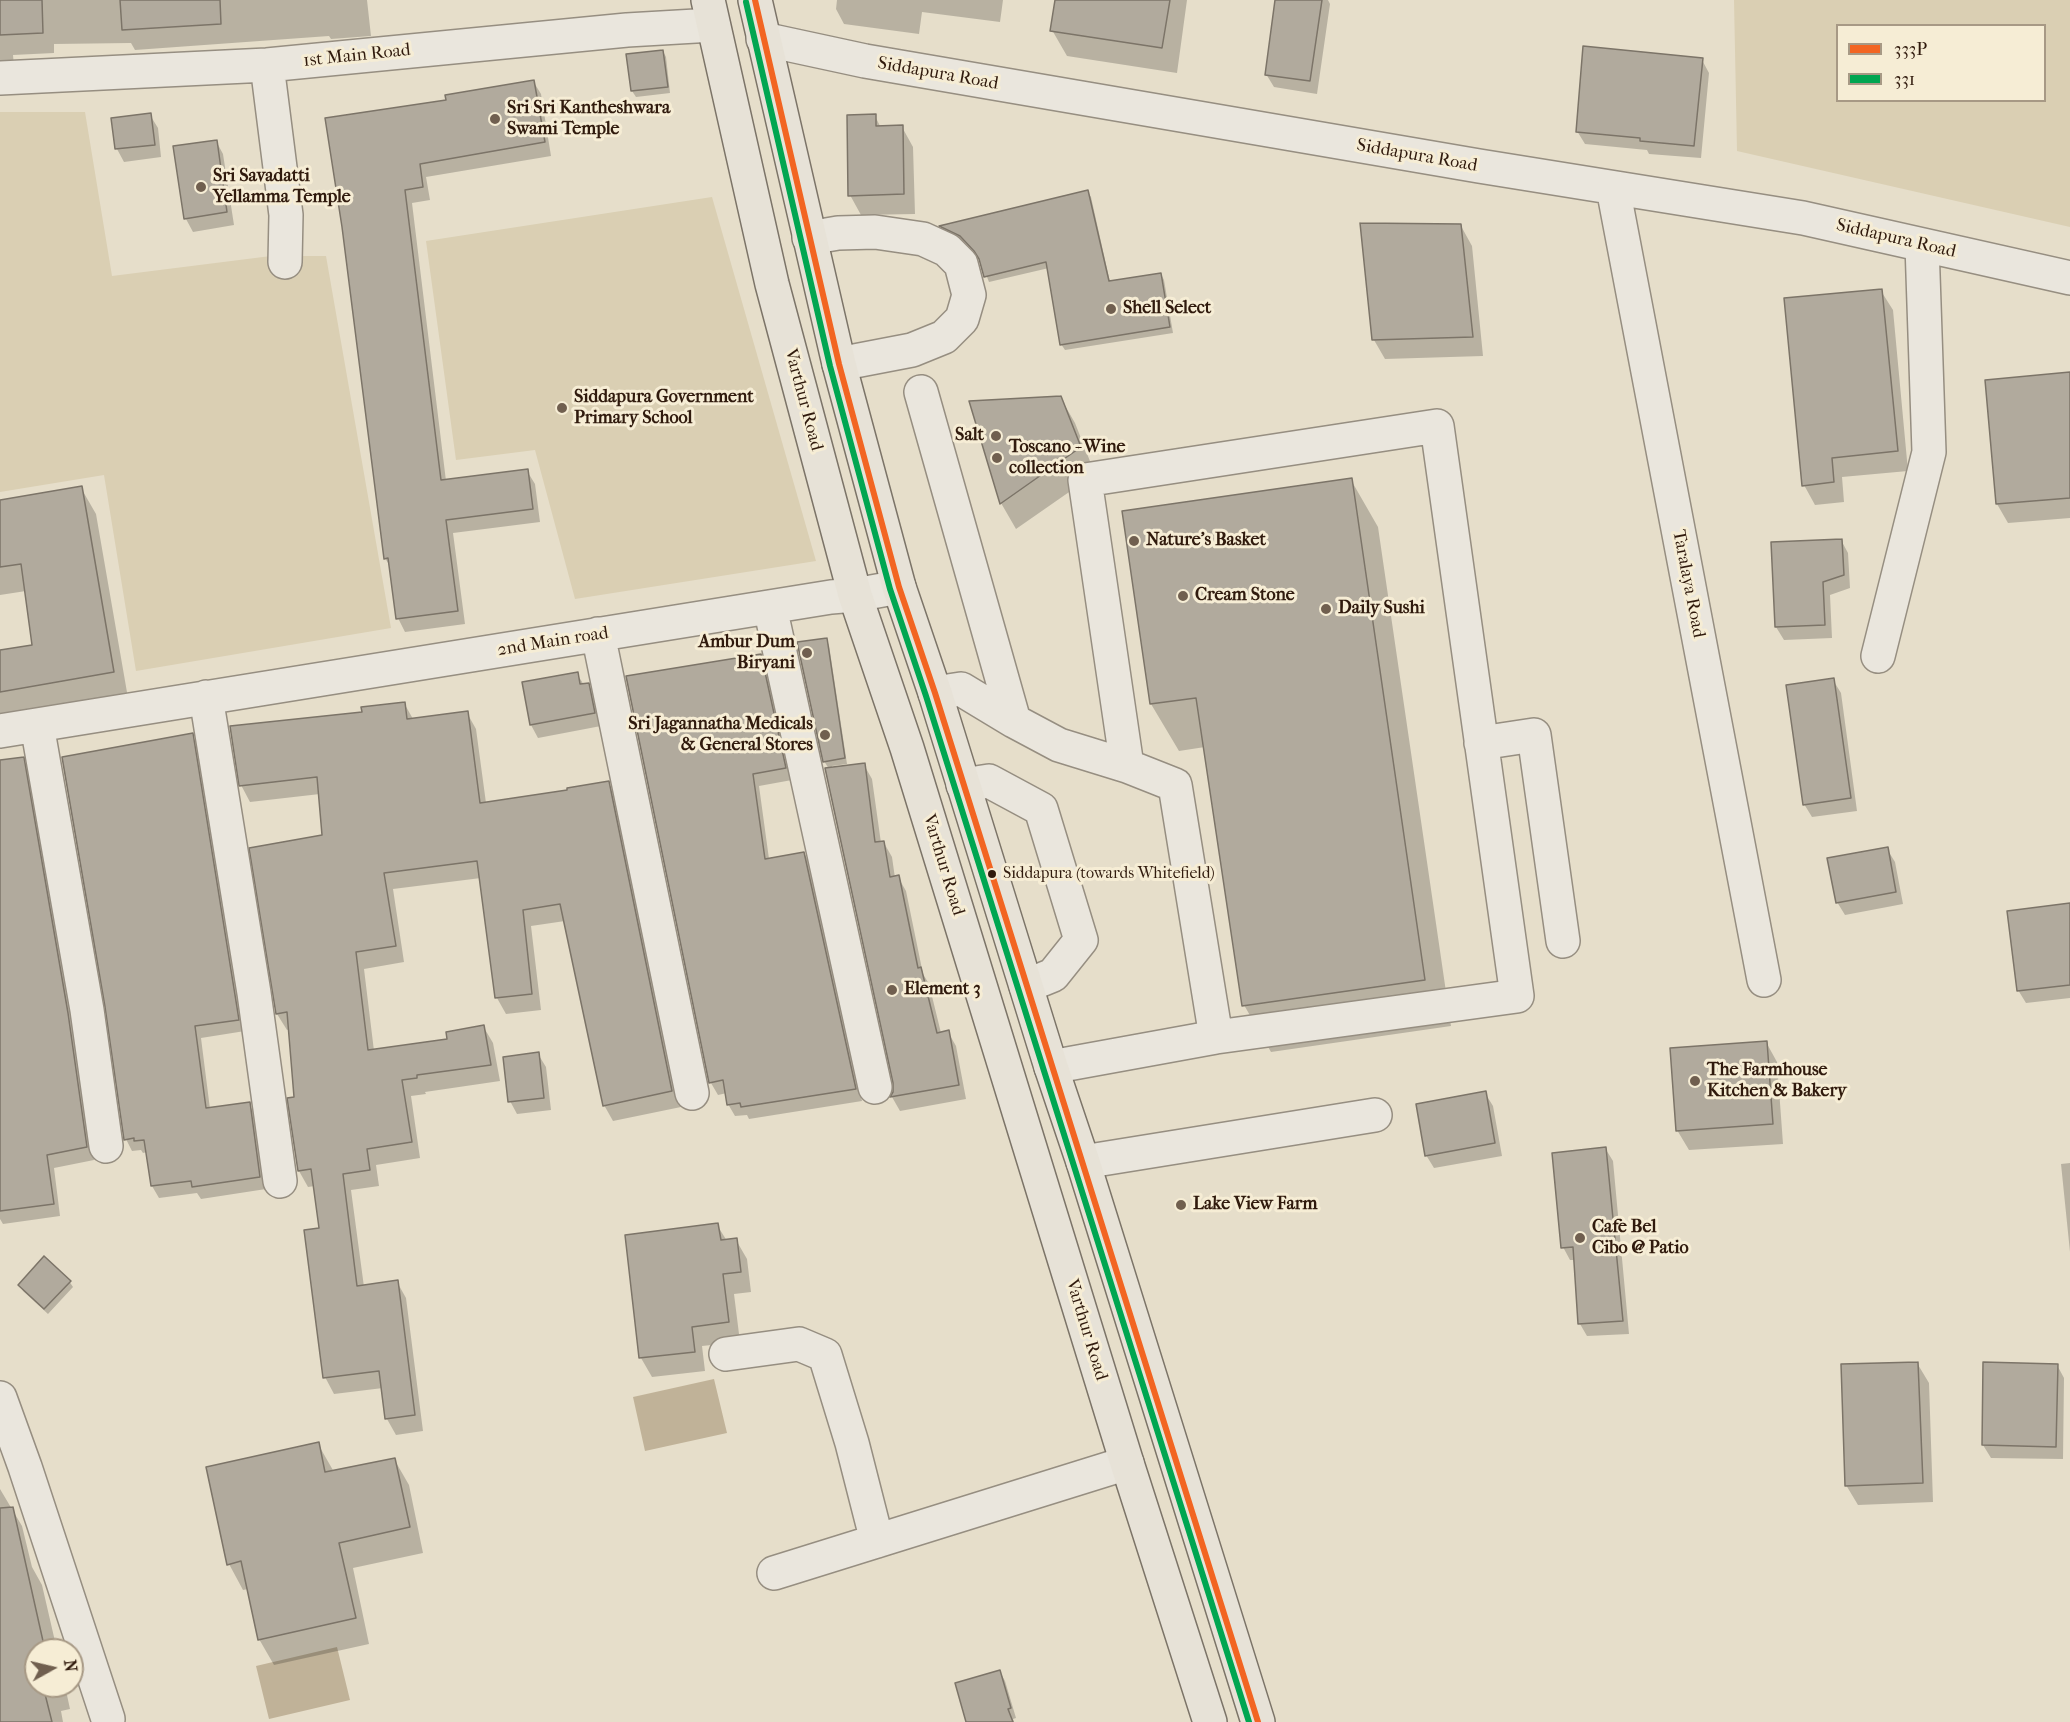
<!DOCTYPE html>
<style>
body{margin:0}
#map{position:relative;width:2070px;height:1722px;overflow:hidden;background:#e6deca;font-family:"IM FELL French Canon",serif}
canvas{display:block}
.legend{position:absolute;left:1836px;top:24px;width:210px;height:78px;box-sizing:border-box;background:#f6edd5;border:2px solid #a79985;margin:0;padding:8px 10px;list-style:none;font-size:18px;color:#301a0d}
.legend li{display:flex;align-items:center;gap:12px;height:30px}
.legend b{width:30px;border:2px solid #a79985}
.north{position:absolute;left:24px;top:1638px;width:60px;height:60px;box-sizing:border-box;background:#f6edd5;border:2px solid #a79985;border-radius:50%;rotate:82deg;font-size:16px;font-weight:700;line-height:24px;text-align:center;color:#301a0d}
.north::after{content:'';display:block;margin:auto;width:21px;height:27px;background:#705f4f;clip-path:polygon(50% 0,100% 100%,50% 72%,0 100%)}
</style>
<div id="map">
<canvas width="2070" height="1722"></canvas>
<ul class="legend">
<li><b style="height:8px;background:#f26522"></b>333P</li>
<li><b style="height:8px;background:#00a651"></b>331</li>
</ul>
<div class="north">N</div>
</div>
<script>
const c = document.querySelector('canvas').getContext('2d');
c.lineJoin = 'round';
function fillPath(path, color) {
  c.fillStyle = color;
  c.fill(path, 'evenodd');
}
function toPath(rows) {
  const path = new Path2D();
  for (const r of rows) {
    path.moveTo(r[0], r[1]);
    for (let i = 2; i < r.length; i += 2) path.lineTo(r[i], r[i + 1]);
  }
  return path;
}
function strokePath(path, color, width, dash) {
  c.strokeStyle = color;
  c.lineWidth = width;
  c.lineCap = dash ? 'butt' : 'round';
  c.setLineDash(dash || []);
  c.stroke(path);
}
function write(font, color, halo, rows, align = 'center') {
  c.font = font + ' "IM FELL French Canon",serif';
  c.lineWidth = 6;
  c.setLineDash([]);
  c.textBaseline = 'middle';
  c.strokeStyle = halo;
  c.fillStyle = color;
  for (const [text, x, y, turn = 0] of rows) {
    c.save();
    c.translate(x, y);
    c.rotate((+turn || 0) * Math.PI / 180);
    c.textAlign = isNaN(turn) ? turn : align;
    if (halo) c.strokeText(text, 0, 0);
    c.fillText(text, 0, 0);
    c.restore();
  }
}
fillPath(toPath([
 [1734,0,2070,0,2070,227,1737,151],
 [1838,26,2044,26,2044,100,1838,100],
 [0,112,85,112,112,276,271,256,326,256,391,628,136,671,104,475,0,492],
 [712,197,816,561,575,599,535,450,456,460,426,241]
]), '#dacfb3');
fillPath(toPath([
 [714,1379,727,1433,645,1451,633,1397],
 [337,1647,350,1700,269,1719,256,1666]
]), '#c0b298');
fillPath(toPath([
 [0,0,367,0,371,36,331,39,329,36,135,50,131,43,54,44,54,53,13,55,14,66,0,67],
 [837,0,1003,0,1000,22,922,12,919,34,844,24,836,9],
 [1056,0,1187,0,1177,73,1067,56,1052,30],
 [1276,0,1328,0,1330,4,1317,94,1274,87,1266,74],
 [663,51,666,57,670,93,636,97,632,91,628,56],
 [1702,60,1709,73,1701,158,1649,154,1647,150,1585,144,1577,131],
 [533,81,541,94,551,156,426,177,430,200,412,203,446,481,527,471,535,484,540,522,453,533,465,624,405,632,398,618,391,568,385,558,343,227,447,102],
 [150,115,158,128,161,157,124,162,117,149],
 [875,116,881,128,902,127,913,147,915,214,861,215,850,195],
 [216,141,223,154,234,225,193,232,186,219],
 [1087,191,1091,197,1110,282,1161,274,1164,280,1173,333,1065,350,1061,344,1049,268,989,282,979,257,965,242,944,232,941,227],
 [1461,226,1472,246,1483,356,1385,359,1374,340],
 [1881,291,1893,310,1908,471,1842,477,1844,502,1815,505,1804,485],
 [2070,374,2070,518,2008,523,1997,504],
 [1060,397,1075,423,1095,474,1016,529,1001,503],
 [1351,480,1378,527,1451,1026,1271,1052,1244,1005,1205,747,1179,751,1151,704],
 [81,488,96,514,128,698,0,720,0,651,34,647,26,591,0,595,0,502],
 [1841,540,1848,553,1850,588,1830,595,1832,638,1784,640,1776,627,1772,543],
 [826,639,829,645,847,764,832,766,832,769,864,765,872,779,881,843,884,843,892,857,895,878,898,877,906,891,923,974,929,984,941,1033,948,1032,956,1046,966,1099,900,1111,892,1097,894,1093,895,1083,829,769,824,761],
 [760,655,767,667,792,780,759,786,769,859,804,853,811,865,862,1101,749,1119,747,1115,735,1116,728,1104,727,1093,718,1095,711,1083,628,677],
 [577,674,584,685,588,684,596,697,601,726,538,738,531,725],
 [1833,680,1841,693,1857,811,1812,817,1804,804],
 [404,703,413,719,467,713,476,729,486,803,569,792,608,783,618,799,681,1107,613,1121,604,1105,565,921,531,926,541,1010,506,1014,497,998,481,878,393,889,404,962,364,969,374,1051,449,1040,483,1026,493,1043,500,1081,425,1092,426,1094,411,1096,420,1158,376,1165,379,1186,351,1190,364,1287,397,1282,406,1298,423,1431,396,1435,387,1419,383,1388,334,1394,325,1377,321,1229,315,1186,308,1187,299,1171,296,1098,290,1029,287,1030,277,1014,323,837,320,794,250,802,241,785,363,713],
 [192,735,199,747,245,1031,201,1038,210,1109,249,1104,256,1116,266,1189,201,1199,197,1193,159,1198,152,1186,147,1152,143,1153,141,1150,132,1151,126,1139],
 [23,758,30,771,75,1027,94,1160,54,1168,60,1216,3,1224,0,1219,0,761],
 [1887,849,1895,862,1903,904,1845,915,1837,902],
 [2070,905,2070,998,2026,1003,2018,990],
 [1766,1042,1777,1062,1783,1144,1689,1150,1677,1130],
 [538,1054,546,1067,551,1110,517,1114,510,1101],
 [1485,1093,1493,1106,1502,1156,1434,1168,1426,1155],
 [1605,1148,1613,1161,1629,1334,1587,1336,1580,1324,1575,1260,1570,1260,1563,1247],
 [2070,1163,2070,1252,2061,1164],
 [717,1225,727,1241,736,1240,747,1259,751,1292,734,1294,740,1342,702,1346,705,1371,652,1377,641,1358],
 [69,1281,73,1287,48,1314,23,1291,20,1285],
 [1917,1363,1929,1383,1933,1502,1858,1505,1846,1485],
 [2057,1365,2064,1378,2063,1459,1991,1458,1983,1445],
 [318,1444,334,1472,394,1459,409,1485,423,1553,353,1568,369,1644,274,1665,259,1639,248,1589,243,1590,229,1564],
 [0,1489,22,1526,32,1567,42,1585,57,1650,36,1650,36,1686,65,1686,70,1709,61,1711,63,1722,0,1722],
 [1000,1672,1005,1681,1016,1718,1013,1719,1014,1722,969,1722]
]), '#0003');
const building = toPath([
 [0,0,42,0,43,33,0,35,0,0],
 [120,0,220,0,221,24,122,30,120,0],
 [1055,0,1170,0,1162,48,1050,31,1055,0],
 [1275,0,1322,0,1310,81,1265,75,1275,0],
 [1583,46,1703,58,1694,146,1640,141,1640,138,1576,132,1583,46],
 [663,50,668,87,631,91,626,54,663,50],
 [534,80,545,142,420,164,423,187,405,190,441,480,528,469,533,509,446,520,458,611,396,619,388,558,384,559,342,227,325,118,446,100,445,95,534,80],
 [151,113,155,145,115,149,111,118,151,113],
 [876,114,876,126,903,125,904,194,848,196,847,115,876,114],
 [217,140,227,212,184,219,173,146,217,140],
 [1088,190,1109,281,1161,273,1170,327,1060,345,1046,262,984,277,979,259,974,251,960,236,939,226,1088,190],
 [1360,223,1461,224,1473,337,1372,340,1360,223],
 [1882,289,1898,451,1832,458,1834,482,1802,486,1784,298,1882,289],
 [2070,372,2070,498,1996,504,1985,380,2070,372],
 [1061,396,1081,447,1000,504,969,401,1061,396],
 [1352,478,1425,980,1242,1006,1196,698,1150,704,1122,511,1352,478],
 [82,486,114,672,0,692,0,650,32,645,21,564,0,567,0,500,82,486],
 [1842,539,1844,575,1823,582,1825,625,1775,627,1771,542,1842,539],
 [827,638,845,758,823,762,797,642,827,638],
 [761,654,786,768,753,774,765,859,804,852,856,1089,741,1107,740,1103,727,1105,723,1080,709,1083,626,676,761,654],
 [578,672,580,684,589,683,595,713,530,725,522,682,578,672],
 [1834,678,1851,798,1803,805,1786,685,1834,678],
 [405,702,407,719,468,711,480,803,567,790,567,788,609,781,672,1091,603,1106,560,904,523,910,532,994,495,998,477,861,384,873,396,946,356,952,368,1050,447,1039,446,1032,484,1025,491,1065,417,1075,417,1078,402,1080,412,1142,367,1149,370,1170,343,1174,357,1286,398,1280,415,1415,385,1419,379,1371,323,1378,304,1230,319,1228,311,1169,298,1171,287,1098,294,1097,287,1012,276,1014,249,848,322,835,317,777,239,786,230,726,362,712,361,707,405,702],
 [193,733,239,1020,195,1026,206,1108,250,1102,260,1177,192,1187,191,1181,151,1186,144,1140,134,1141,134,1138,124,1140,105,1007,62,757,193,733],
 [24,757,68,1013,87,1147,47,1155,54,1204,0,1211,0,760,24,757],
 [865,763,875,842,884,841,890,877,899,875,918,968,921,967,937,1033,949,1030,959,1085,890,1097,893,1092,893,1083,825,768,865,763],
 [1888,847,1896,892,1836,903,1827,858,1888,847],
 [2070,903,2070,985,2017,991,2007,911,2070,903],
 [1767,1041,1773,1124,1676,1131,1670,1048,1767,1041],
 [539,1052,544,1098,508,1102,503,1057,539,1052],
 [1486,1091,1495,1143,1425,1156,1416,1104,1486,1091],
 [1606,1147,1623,1321,1578,1324,1573,1247,1561,1248,1552,1153,1606,1147],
 [718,1223,721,1240,737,1238,741,1272,723,1274,729,1322,692,1327,695,1352,639,1358,625,1235,718,1223],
 [44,1256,71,1281,44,1309,18,1285,44,1256],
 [1918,1362,1923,1483,1845,1486,1841,1364,1918,1362],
 [1983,1362,2058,1364,2056,1447,1982,1445,1983,1362],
 [319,1442,325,1472,395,1458,410,1527,339,1543,356,1618,258,1640,241,1561,227,1565,206,1467,319,1442],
 [13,1507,45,1650,35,1650,36,1686,43,1686,52,1722,0,1722,0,1508,13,1507],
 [1000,1670,1011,1708,1008,1709,1013,1722,966,1722,955,1683,1000,1670]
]);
fillPath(building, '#b1aa9d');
strokePath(building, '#7c7468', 1.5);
const minor = toPath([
 [763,39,865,61,1479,166,1803,218,2070,278],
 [267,65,286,215,285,262],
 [0,78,267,65,627,30,713,25],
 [1613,188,1764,980],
 [809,238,838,233,875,232,923,239,947,250,961,264,969,295,962,319,944,337,912,350,839,364],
 [921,392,1014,721],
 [770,607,875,1087],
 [598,634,692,1093],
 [1878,656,1929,452,1922,245],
 [935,693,961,689,1014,721,1059,745,1127,766,1175,785,1216,1037,1051,1067],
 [206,697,254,993,280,1181],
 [37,725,87,1010,106,1146],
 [0,731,831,597,855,595,899,587],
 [1481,743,1534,735,1563,941],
 [1127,766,1085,480,1437,426,1517,996,1216,1037],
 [963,785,989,781,1041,809,1081,940,1053,975,1026,986],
 [1083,1162,1375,1115],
 [726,1354,799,1344,825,1355,852,1443,877,1541],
 [0,1398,25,1467,108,1719],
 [774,1573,1127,1463]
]);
const major = toPath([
 [708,0,772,284,855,595,907,748,1127,1463,1210,1722],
 [755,0,839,364,899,587,935,693,1051,1067,1083,1162,1258,1722]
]);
strokePath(minor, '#968e81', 36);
strokePath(major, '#7c7468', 36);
strokePath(minor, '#eae6dd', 33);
strokePath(major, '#e7e2d7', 33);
strokePath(toPath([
 [755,0,839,364,899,587,935,693,1258,1722]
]), '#f26522', 6);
strokePath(toPath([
 [746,2,830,366,890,589,926,696,1249,1722]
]), '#00a651', 6);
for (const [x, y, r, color] of [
 [495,119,6,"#705f4f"],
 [201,187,6,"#705f4f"],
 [1111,309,6,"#705f4f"],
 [562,408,6,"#705f4f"],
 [996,436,6,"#705f4f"],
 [997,458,6,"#705f4f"],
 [1134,541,6,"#705f4f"],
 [1183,596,6,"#705f4f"],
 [1326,609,6,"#705f4f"],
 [807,653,6,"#705f4f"],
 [825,735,6,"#705f4f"],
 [992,874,5,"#301a0d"],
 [892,990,6,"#705f4f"],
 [1695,1081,6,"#705f4f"],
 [1181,1205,6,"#705f4f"],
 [1580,1238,6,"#705f4f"]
]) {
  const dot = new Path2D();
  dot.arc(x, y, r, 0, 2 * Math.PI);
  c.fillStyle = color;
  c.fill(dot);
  strokePath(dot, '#f6edd5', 2);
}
write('16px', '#301a0d', '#f6edd5', [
 ["Siddapura (towards Whitefield)",1003,874]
], 'left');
write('18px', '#301a0d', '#f6edd5', [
 ["1st Main Road",357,56,-6],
 ["Siddapura Road",938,74,10],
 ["Siddapura Road",1417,156,10],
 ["Siddapura Road",1896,239,13],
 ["Varthur Road",803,400,75],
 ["Taralaya Road",1688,584,79],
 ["2nd Main road",553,642,-9],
 ["Varthur Road",943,865,73],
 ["Varthur Road",1086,1330,73]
]);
write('bold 18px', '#301a0d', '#f6edd5', [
 ["Sri Sri Kantheshwara",507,109],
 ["Swami Temple",507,130],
 ["Sri Savadatti",213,177],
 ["Yellamma Temple",213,198],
 ["Shell Select",1123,309],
 ["Siddapura Government",574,398],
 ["Primary School",574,419],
 ["Salt",984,436,"right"],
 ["Toscano - Wine",1009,448],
 ["collection",1009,469],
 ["Nature's Basket",1146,541],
 ["Cream Stone",1195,596],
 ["Daily Sushi",1338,609],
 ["Ambur Dum",795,643,"right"],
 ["Biryani",795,664,"right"],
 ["Sri Jagannatha Medicals",813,725,"right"],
 ["& General Stores",813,746,"right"],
 ["Element 3",904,990],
 ["The Farmhouse",1707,1071],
 ["Kitchen & Bakery",1707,1092],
 ["Lake View Farm",1193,1205],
 ["Cafe Bel",1592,1228],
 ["Cibo @ Patio",1592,1249]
], 'left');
</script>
